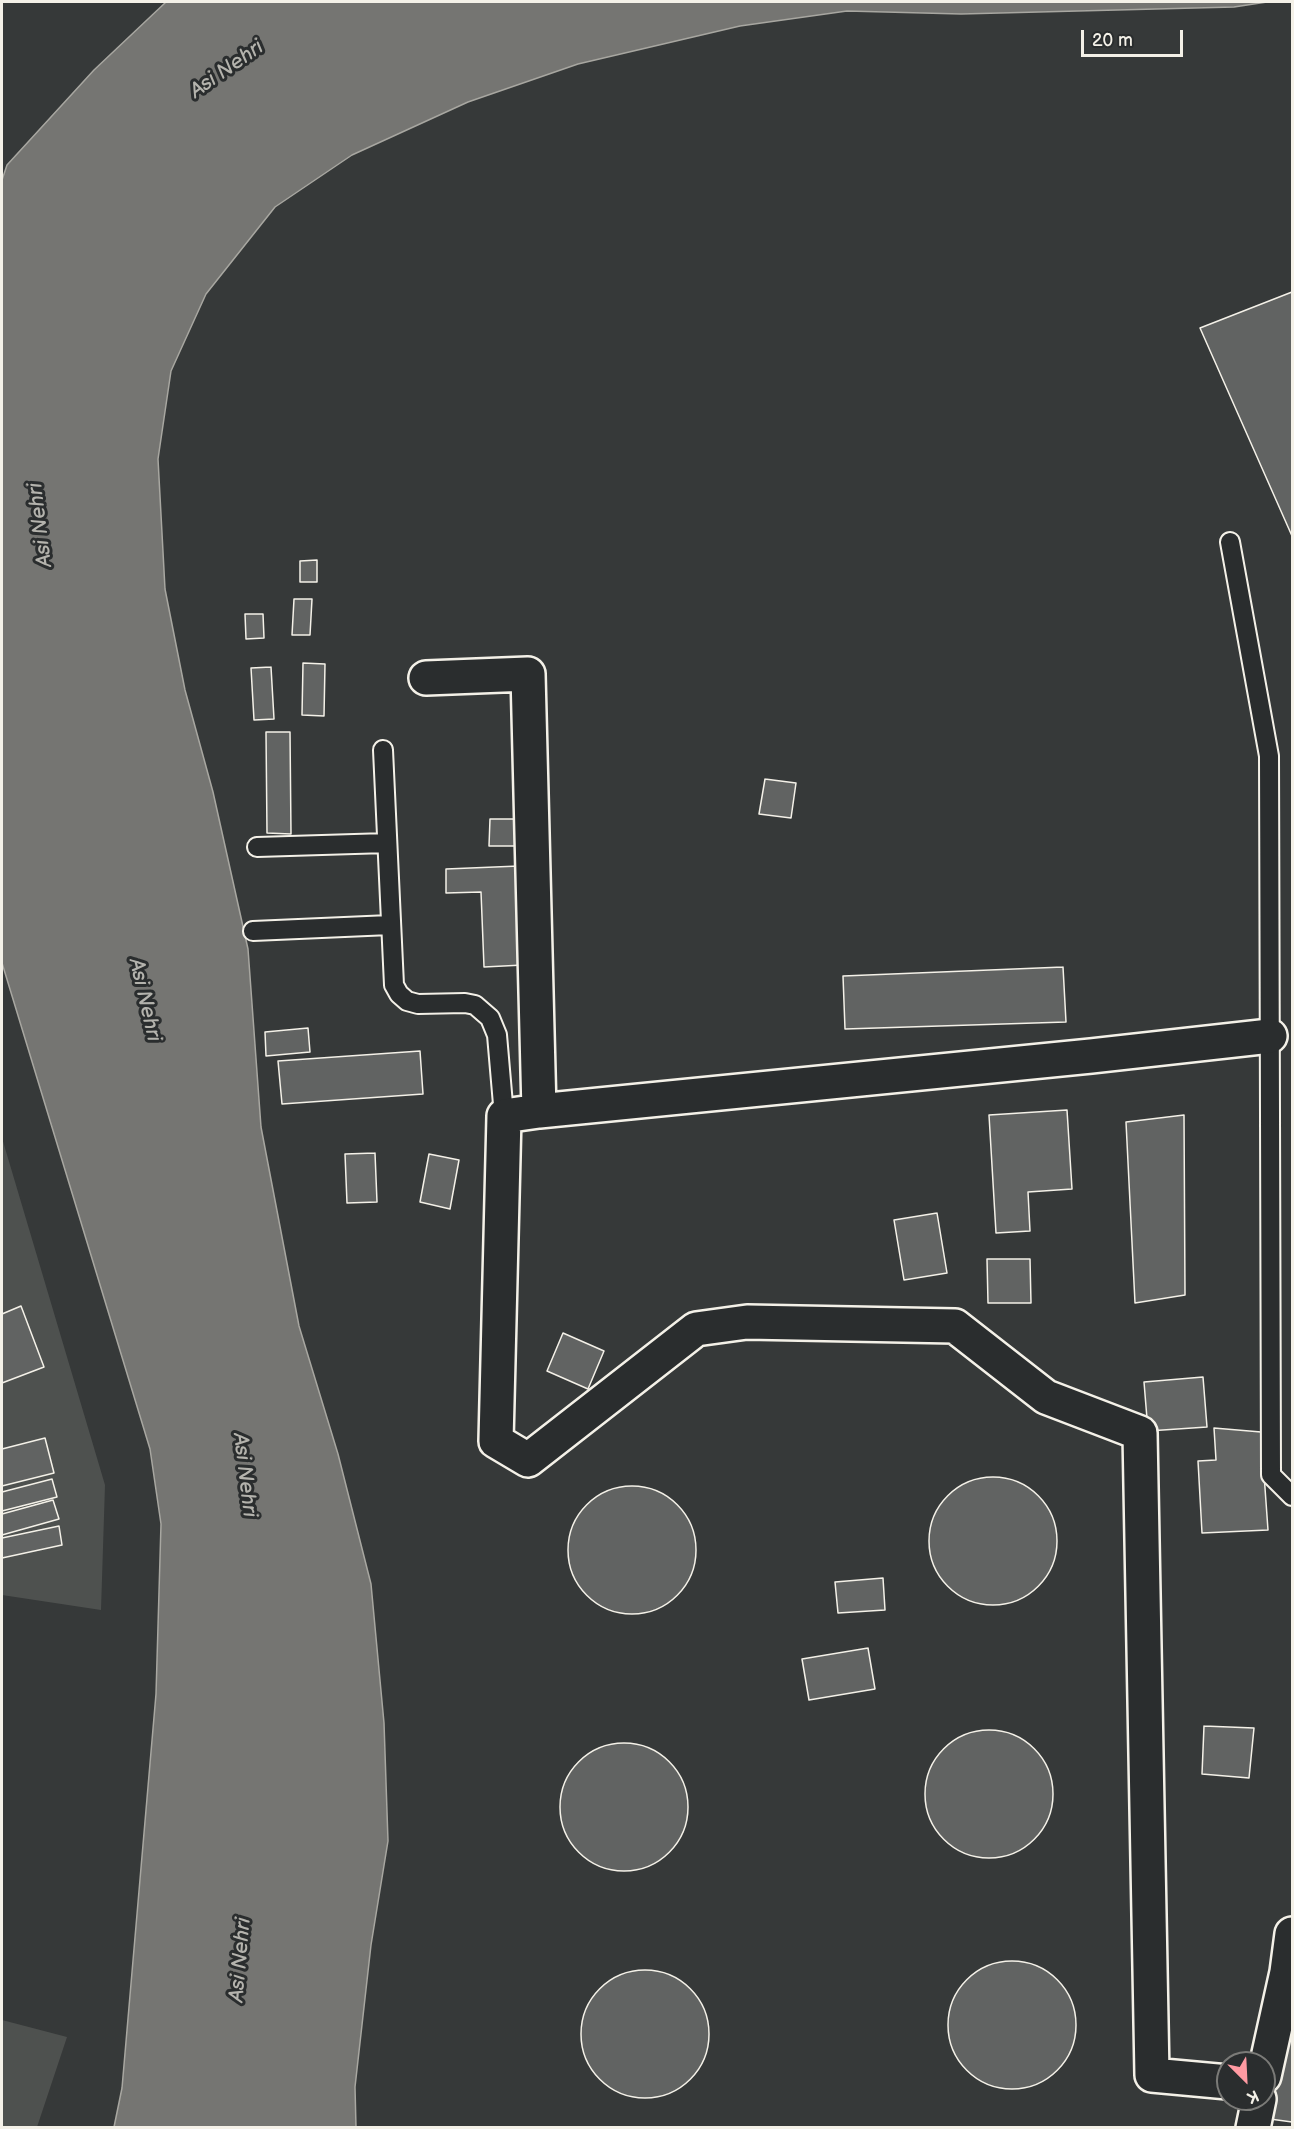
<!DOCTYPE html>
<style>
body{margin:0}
#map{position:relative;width:1294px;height:2129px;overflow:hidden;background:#363939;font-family:"Balsamiq Sans",sans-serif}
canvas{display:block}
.frame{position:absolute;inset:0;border:3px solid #f4f1e8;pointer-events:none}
.north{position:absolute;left:1216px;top:2051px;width:60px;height:60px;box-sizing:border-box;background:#2a2d2e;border:2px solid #7b7b78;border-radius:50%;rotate:156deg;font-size:16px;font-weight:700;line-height:24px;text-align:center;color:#f4f1e8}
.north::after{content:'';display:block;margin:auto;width:21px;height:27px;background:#ff9aa2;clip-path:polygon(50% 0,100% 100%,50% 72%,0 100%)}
.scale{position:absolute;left:1081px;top:30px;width:102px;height:27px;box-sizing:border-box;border:3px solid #f4f1e8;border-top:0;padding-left:8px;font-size:18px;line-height:21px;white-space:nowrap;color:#f4f1e8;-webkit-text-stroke:4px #2a2d2e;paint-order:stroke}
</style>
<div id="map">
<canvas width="1294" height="2129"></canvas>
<div class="frame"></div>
<div class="north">K</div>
<div class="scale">20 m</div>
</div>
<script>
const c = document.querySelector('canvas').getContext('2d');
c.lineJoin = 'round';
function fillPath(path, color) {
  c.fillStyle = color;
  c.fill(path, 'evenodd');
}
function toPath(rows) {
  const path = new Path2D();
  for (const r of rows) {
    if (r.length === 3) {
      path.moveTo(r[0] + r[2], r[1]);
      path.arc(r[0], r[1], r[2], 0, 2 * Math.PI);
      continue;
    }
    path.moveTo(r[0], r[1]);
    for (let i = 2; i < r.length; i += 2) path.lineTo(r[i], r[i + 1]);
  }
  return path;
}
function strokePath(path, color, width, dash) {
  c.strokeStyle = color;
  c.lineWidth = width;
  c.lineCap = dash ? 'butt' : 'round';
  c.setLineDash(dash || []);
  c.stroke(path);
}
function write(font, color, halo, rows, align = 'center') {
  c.font = font + ' "Balsamiq Sans",sans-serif';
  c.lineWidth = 6;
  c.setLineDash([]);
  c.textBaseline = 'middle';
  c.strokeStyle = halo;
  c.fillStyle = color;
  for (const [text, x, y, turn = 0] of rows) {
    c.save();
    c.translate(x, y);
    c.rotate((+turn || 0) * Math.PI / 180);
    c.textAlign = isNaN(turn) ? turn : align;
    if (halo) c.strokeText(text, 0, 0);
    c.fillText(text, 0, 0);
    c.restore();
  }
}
fillPath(toPath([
 [2,1138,105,1485,101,1610,2,1595],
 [2,2020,67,2037,37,2127,2,2127]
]), '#4e514f');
const water = toPath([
 [166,2,1267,2,1234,7,961,14,847,11,740,26,578,64,468,102,352,155,275,207,206,294,171,371,158,459,165,589,185,690,213,792,248,949,261,1127,299,1326,338,1454,371,1584,384,1723,388,1841,371,1945,355,2087,356,2127,114,2127,122,2088,156,1694,161,1524,150,1449,2,963,2,180,7,165,94,70,166,2]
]);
fillPath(water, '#757572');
strokePath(water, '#a8a7a1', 1.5);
const building = toPath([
 [1292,292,1292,536,1200,328,1292,292],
 [317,560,317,582,300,582,300,561,317,560],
 [294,599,312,599,310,635,292,635,294,599],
 [245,614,263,614,264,638,246,639,245,614],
 [303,663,325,664,324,716,302,715,303,663],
 [271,667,274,719,254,720,251,668,271,667],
 [266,732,290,732,291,834,267,833,266,732],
 [765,779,796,783,791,818,759,814,765,779],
 [490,819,517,819,517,846,489,846,490,819],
 [519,866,523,965,484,967,481,892,446,893,446,869,519,866],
 [1063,967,1066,1022,845,1029,843,976,1063,967],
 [308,1028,310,1052,266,1056,265,1032,308,1028],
 [420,1051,423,1094,282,1104,278,1061,420,1051],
 [1067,1110,1072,1189,1028,1192,1030,1231,996,1233,989,1115,1067,1110],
 [1184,1115,1185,1295,1135,1303,1126,1122,1184,1115],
 [375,1153,377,1202,347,1203,345,1154,375,1153],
 [429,1154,459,1160,450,1209,420,1202,429,1154],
 [937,1213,947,1273,904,1280,894,1220,937,1213],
 [987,1259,1030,1259,1031,1303,988,1303,987,1259],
 [21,1306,44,1367,2,1383,2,1314,21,1306],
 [563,1333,604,1351,588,1389,547,1371,563,1333],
 [1203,1377,1207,1427,1148,1431,1144,1382,1203,1377],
 [1214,1428,1261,1432,1268,1530,1202,1533,1198,1461,1216,1460,1214,1428],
 [45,1438,54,1473,2,1486,2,1449,45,1438],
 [993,1541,64],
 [52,1479,57,1497,2,1511,2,1492,52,1479],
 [632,1550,64],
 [53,1500,59,1519,2,1535,2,1514,53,1500],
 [59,1526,62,1545,2,1558,2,1538,59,1526],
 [883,1578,885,1610,838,1613,835,1582,883,1578],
 [868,1648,875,1689,809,1700,802,1659,868,1648],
 [1204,1726,1254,1728,1249,1778,1202,1774,1204,1726],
 [989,1794,64],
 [624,1807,64],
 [1012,2025,64],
 [645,2034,64],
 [1292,2020,1292,2122,1270,2119,1277,2047,1292,2020]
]);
fillPath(building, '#616362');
strokePath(building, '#f4f1e8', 1.5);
const service = toPath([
 [1230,542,1269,756,1271,1475,1292,1496],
 [383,750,394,985,399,994,407,1001,418,1004,465,1003,475,1005,490,1018,497,1035,504,1116],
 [257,847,387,843],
 [253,931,390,925]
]);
const minor = toPath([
 [426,678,528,674,539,1111,504,1116,496,1441,528,1460,696,1329,747,1322,955,1326,1046,1397,1140,1433,1152,2075,1228,2082],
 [539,1111,1091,1056,1270,1036],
 [1264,2076,1287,1972,1292,1934],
 [1253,2128,1259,2099]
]);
strokePath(service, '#f4f1e8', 22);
strokePath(minor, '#f4f1e8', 38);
strokePath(service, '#2a2d2e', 18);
strokePath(minor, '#2a2d2e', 33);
write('italic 21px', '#b4b3ad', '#2a2d2e', [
 ["Asi Nehri",227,70,-35],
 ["Asi Nehri",41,525,-97],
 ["Asi Nehri",144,1000,77],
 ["Asi Nehri",244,1475,83],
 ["Asi Nehri",241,1960,-85]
]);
</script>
